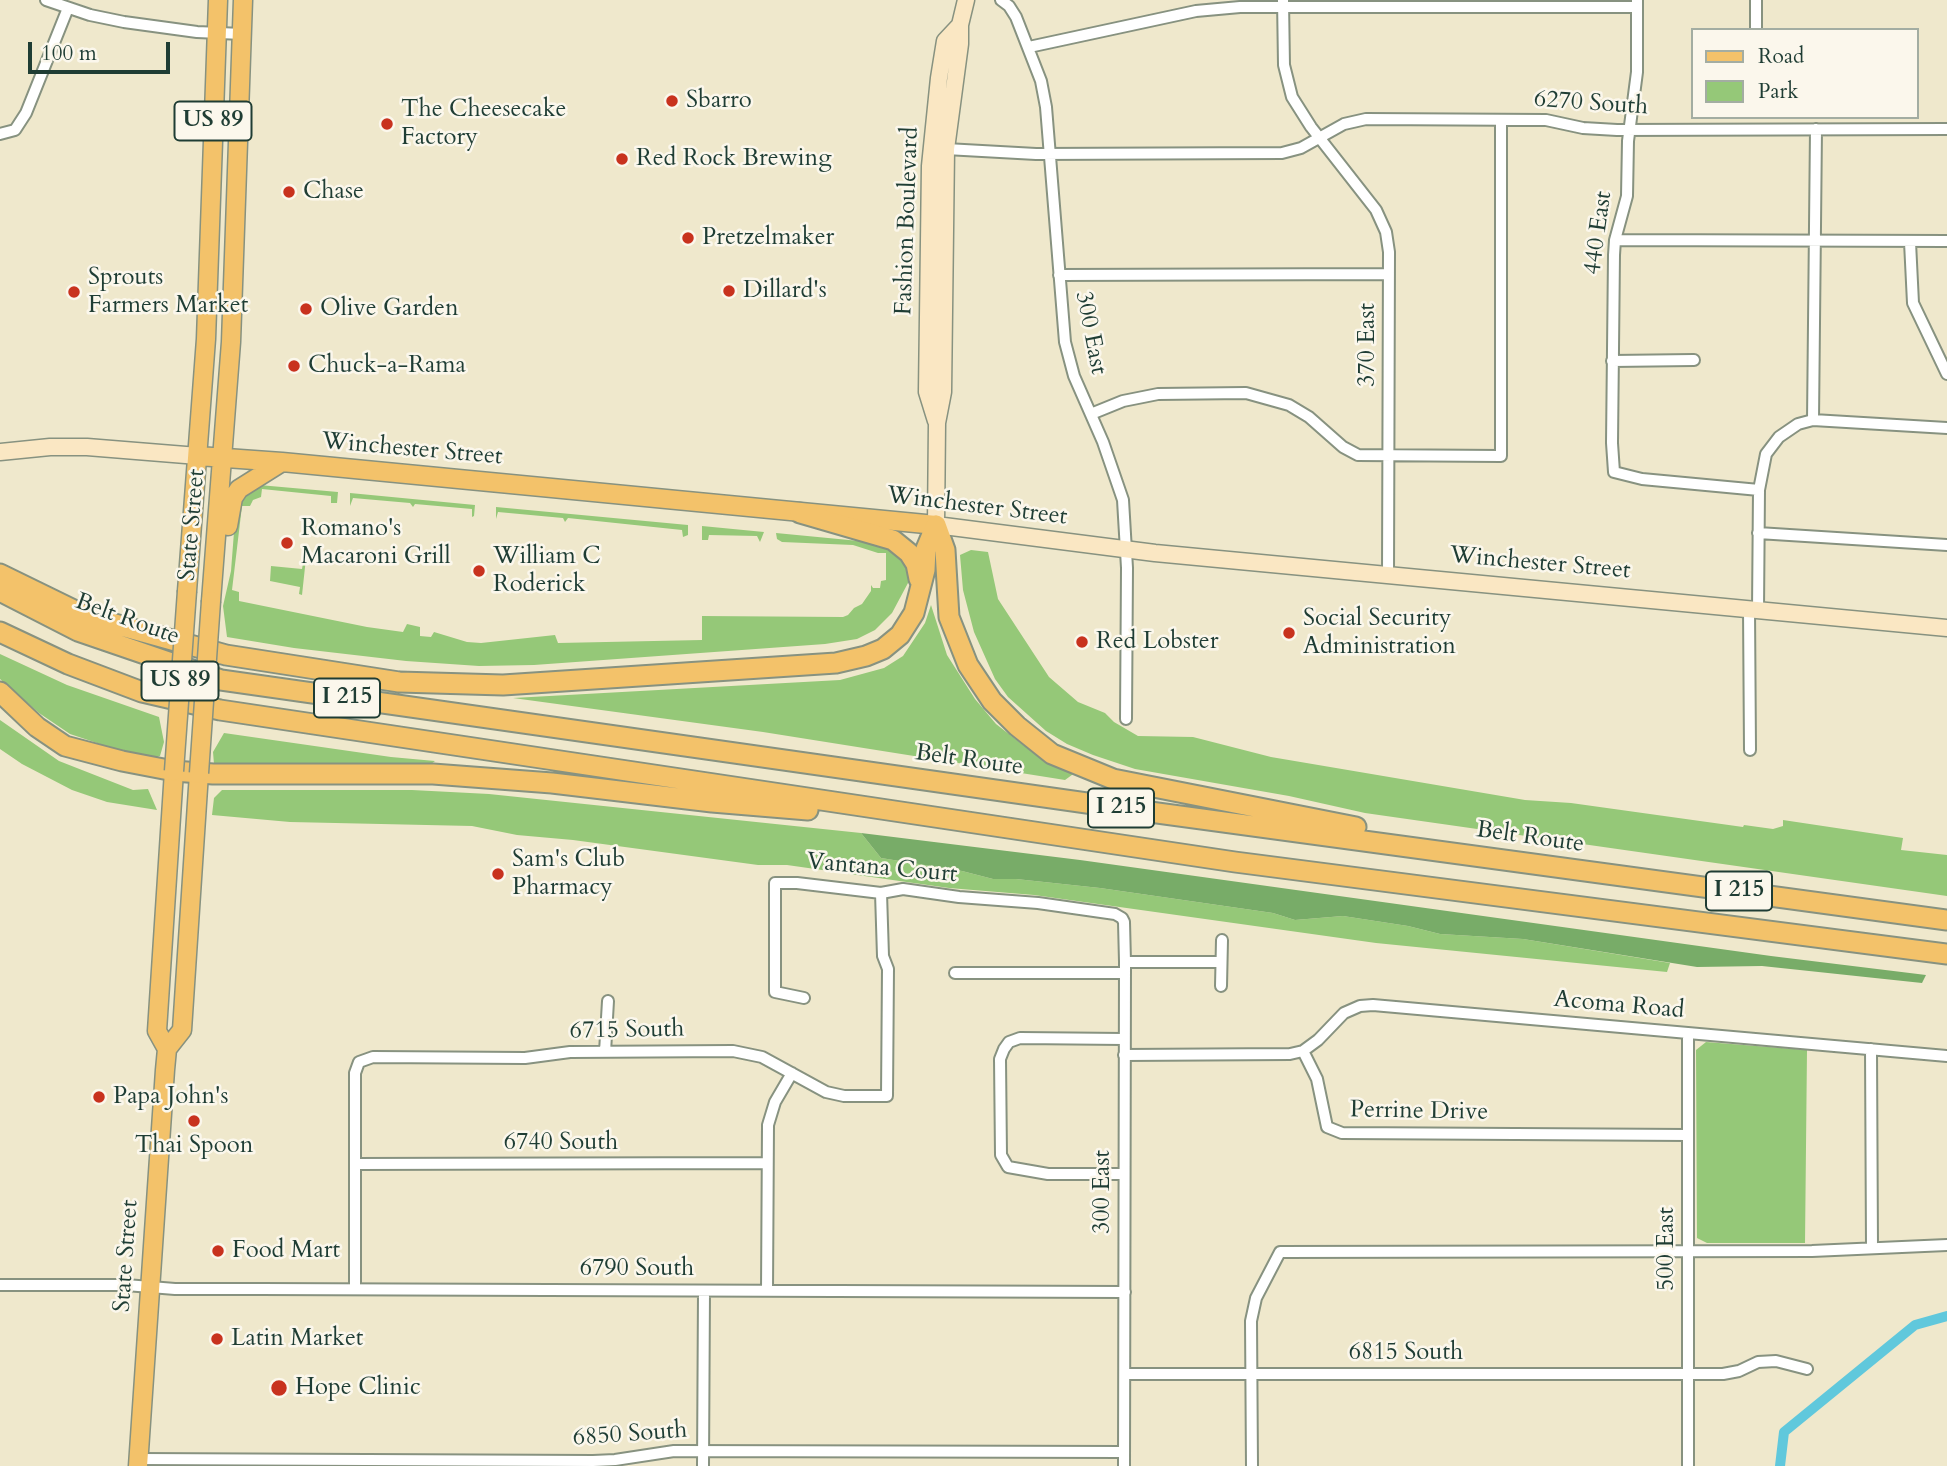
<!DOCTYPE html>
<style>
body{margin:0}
#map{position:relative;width:1947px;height:1466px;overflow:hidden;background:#efe8cc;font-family:Cardo,serif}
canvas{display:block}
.legend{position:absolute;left:1691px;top:28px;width:228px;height:91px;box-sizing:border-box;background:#fbf7ec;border:2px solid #a3ada2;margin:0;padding:9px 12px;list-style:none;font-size:21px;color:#1f3d34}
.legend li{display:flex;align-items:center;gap:14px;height:35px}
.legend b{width:35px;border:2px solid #a3ada2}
.scale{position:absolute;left:28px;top:42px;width:142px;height:32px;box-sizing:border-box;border:4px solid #1f3d34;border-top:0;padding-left:9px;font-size:21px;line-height:24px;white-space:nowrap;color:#1f3d34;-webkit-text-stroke:5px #fbf7ec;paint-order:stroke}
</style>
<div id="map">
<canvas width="1947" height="1466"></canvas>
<ul class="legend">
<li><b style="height:9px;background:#f3c26a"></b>Road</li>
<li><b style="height:19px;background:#95c878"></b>Park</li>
</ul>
<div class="scale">100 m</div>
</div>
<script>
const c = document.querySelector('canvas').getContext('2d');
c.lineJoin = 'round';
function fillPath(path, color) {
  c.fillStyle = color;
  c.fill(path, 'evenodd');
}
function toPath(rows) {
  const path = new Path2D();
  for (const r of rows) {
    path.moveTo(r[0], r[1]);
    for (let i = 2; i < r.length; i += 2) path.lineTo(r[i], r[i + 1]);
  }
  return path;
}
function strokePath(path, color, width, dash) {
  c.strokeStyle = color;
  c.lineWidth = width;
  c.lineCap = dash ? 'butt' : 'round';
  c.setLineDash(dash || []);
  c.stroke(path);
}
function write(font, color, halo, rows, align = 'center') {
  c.font = font + ' Cardo,serif';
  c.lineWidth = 5;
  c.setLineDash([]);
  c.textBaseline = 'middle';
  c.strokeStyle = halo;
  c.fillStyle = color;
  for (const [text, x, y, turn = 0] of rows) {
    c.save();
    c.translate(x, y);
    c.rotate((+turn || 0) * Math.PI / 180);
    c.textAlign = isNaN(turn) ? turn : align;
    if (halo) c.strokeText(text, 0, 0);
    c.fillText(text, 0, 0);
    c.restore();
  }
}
fillPath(toPath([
 [259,485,338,492,337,503,331,503,331,496,262,489,261,497,253,500,250,506,242,506,232,590,239,592,239,601,367,627,403,632,407,624,420,627,420,636,431,637,434,632,467,642,481,643,555,635,558,643,702,640,702,616,843,617,848,615,854,608,862,604,871,591,871,585,873,588,880,588,881,581,886,580,886,553,878,553,853,545,782,542,777,539,776,533,880,543,900,555,914,578,908,583,892,613,875,630,857,639,825,644,534,665,479,666,406,661,294,648,227,637,223,606,231,571,236,506,239,497],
 [350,493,475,505,474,516,472,517,472,509,415,504,413,507,410,503,353,498,350,506],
 [496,507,688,525,688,535,683,537,682,530,568,518,565,522,563,518,498,512,496,519],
 [702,526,764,532,760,542,757,536,709,535,708,540,702,540],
 [971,550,988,552,998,599,1049,677,1078,702,1105,713,1114,722,1138,736,1193,737,1271,757,1525,800,1571,803,1743,827,1744,825,1773,829,1783,826,1783,820,1903,838,1901,850,1947,855,1947,896,1365,813,1289,796,1135,769,1093,755,1067,744,1046,731,1008,697,995,679,974,632,963,590,960,555],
 [304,558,306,558,302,595,299,594,300,587,270,581,271,566,302,569],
 [931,605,947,655,975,699,996,724,1023,745,1076,772,1065,780,763,732,513,698,840,680,884,668,903,656,925,623],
 [0,654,67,685,159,717,164,742,160,756,155,758,121,751,70,734,39,713,0,679],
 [0,720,59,761,133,790,148,789,157,810,107,802,72,790,22,764,0,749],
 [224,733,391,757,435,761,431,764,214,764,213,752],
 [222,790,412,790,489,794,861,833,881,858,962,871,993,879,1016,879,1100,888,1273,913,1295,920,1343,916,1408,926,1440,934,1523,939,1670,963,1667,972,1376,943,1034,895,949,888,787,865,758,865,573,840,517,835,472,826,290,822,212,815,214,798],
 [1706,1042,1807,1050,1805,1243,1707,1243,1697,1238,1696,1050]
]), '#95c878');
fillPath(toPath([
 [861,833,1080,860,1771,956,1926,975,1922,983,1762,966,1697,967,1523,939,1440,934,1408,926,1343,916,1295,920,1273,913,1100,888,1016,879,993,879,962,871,881,858]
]), '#78ac68');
strokePath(toPath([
 [1780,1466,1784,1432,1915,1325,1947,1316]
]), '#60c8dc', 10);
const street = toPath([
 [46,0,90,15,124,22,197,32,242,34],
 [1001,0,1009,6,1016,17,1041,81,1046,107,1065,342,1074,376,1103,442,1123,500,1127,568,1126,719],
 [1283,0,1284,65,1292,97,1311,127,1376,210,1386,232,1389,252,1388,574],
 [1637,0,1637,72,1628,141,1627,196,1615,240,1614,255,1612,443,1614,472,1642,479,1759,490],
 [1756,0,1756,30],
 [1029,47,1196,11,1240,7,1637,7],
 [0,134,15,130,26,113,68,8],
 [946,149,1036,154,1282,153,1301,148,1344,124,1366,119,1546,120,1583,128,1617,130,1947,129],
 [1615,240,1947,241],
 [1910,242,1913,303,1947,374],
 [1059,275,1389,274],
 [1612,361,1694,360],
 [1091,414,1123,401,1158,394,1246,393,1289,405,1309,417,1343,447,1358,455,1501,456,1501,120],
 [1813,420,1816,129],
 [1758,533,1947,545],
 [1749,609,1750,750],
 [1758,610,1759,490,1766,454,1779,437,1798,424,1813,420,1947,428],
 [1125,962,1221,962],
 [955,973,1125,973],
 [1221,986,1222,940],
 [804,998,775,992,775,883,797,883,881,893,903,889,959,897,1038,903,1115,914,1122,918,1124,922,1125,962,1124,1466],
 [1871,1049,1872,1248],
 [1303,1051,1317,1079,1327,1127,1342,1133,1688,1135],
 [605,1052,608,1001],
 [1124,1055,1290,1054,1303,1051,1318,1040,1344,1013,1360,1006,1373,1005,1947,1056],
 [355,1164,767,1163],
 [1123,1174,1048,1174,1008,1167,1001,1155,1000,1059,1004,1049,1009,1042,1020,1038,1124,1039],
 [0,1285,126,1285,175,1289,260,1289,1125,1292],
 [355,1289,355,1073,359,1062,373,1057,525,1058,570,1052,733,1051,762,1057,826,1092,844,1096,887,1096,888,969,883,956,881,893],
 [767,1291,768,1125,775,1102,792,1073],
 [1125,1374,1723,1374,1739,1371,1758,1362,1776,1361,1807,1369],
 [139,1459,593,1461,615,1460,674,1451,1124,1452],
 [703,1466,704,1291],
 [1252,1466,1251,1321,1256,1298,1280,1252,1812,1251,1947,1245],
 [1688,1466,1688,1033]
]);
const secondary = toPath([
 [966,0,960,25,960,44,946,149,943,392,937,423,936,525,1155,553,1947,628],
 [936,421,927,392,930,166,939,78,945,41,960,25],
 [0,452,50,447,87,447,198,456]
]);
const primary = toPath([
 [198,456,282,462,936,525],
 [228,526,233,498,239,489,282,462],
 [187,591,206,339,218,0],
 [211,601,231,342,243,0],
 [167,1049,157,1031,174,771],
 [138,1466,165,1070,167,1049,182,1030,199,773]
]);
const highway = toPath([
 [800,513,893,540,909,553,916,564,919,579],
 [936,525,945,550,949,617,968,665,992,701,1017,726,1052,754,1113,779,1356,827],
 [0,574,86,616,226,655,399,682,503,685,836,663,866,656,883,649,900,635,914,613,925,570,926,549,936,525],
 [0,591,78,631,221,680,1150,812,1947,920],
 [0,632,68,664,142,692,220,710,1235,862,1947,954],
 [0,692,37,727,65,746,122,761,174,771,213,774,433,774,552,783,712,802,808,810]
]);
strokePath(street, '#879280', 14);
strokePath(secondary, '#879280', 19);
strokePath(primary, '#879280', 21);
strokePath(highway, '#879280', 23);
strokePath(street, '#fff', 10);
strokePath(secondary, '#fae7c3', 16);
strokePath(primary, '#f3c26a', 18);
strokePath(highway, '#f3c26a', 19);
const primaryBridge = toPath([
 [174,771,187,591],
 [199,773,211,601]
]);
strokePath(primaryBridge, '#879280', 21, []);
strokePath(primaryBridge, '#f3c26a', 18);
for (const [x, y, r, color] of [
 [672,101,7,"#c8321e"],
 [387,124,7,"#c8321e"],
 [622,159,7,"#c8321e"],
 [289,192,7,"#c8321e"],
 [688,238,7,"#c8321e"],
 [729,291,7,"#c8321e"],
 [74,292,7,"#c8321e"],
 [306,309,7,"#c8321e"],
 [294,366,7,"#c8321e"],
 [287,543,7,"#c8321e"],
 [479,571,7,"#c8321e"],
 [1289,633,7,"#c8321e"],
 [1082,642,7,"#c8321e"],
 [498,874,7,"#c8321e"],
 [99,1097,7,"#c8321e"],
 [194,1121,7,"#c8321e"],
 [218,1251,7,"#c8321e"],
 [217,1339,7,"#c8321e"],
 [279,1388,9,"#c8321e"]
]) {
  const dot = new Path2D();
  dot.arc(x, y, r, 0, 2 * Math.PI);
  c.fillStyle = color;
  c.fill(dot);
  strokePath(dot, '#fbf7ec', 2.5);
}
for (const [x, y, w] of [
 [213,121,77],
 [180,681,77],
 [347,698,66],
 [1121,808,66],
 [1739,891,66]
]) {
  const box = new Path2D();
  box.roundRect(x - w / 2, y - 19.5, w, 39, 5);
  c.fillStyle = '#fbf7ec';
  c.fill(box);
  strokePath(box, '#1f3d34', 2);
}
write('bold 23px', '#1f3d34', null, [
 ["US 89",213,121],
 ["US 89",180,681],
 ["I 215",347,698],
 ["I 215",1121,808],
 ["I 215",1739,891]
]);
write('24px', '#1f3d34', '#fbf7ec', [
 ["Sbarro",686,101],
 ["The Cheesecake",401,110],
 ["Factory",401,138],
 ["Red Rock Brewing",636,159],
 ["Chase",303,192],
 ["Pretzelmaker",702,238],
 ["Sprouts",88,278],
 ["Farmers Market",88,306],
 ["Dillard's",743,291],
 ["Olive Garden",320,309],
 ["Chuck-a-Rama",308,366],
 ["Romano's",301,529],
 ["Macaroni Grill",301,557],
 ["William C",493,557],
 ["Roderick",493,585],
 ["Social Security",1303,619],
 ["Administration",1303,647],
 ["Red Lobster",1096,642],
 ["Sam's Club",512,860],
 ["Pharmacy",512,888],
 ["Papa John's",113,1097],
 ["Thai Spoon",194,1146,"center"],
 ["Food Mart",232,1251],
 ["Latin Market",231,1339],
 ["Hope Clinic",295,1388]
], 'left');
write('24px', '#1f3d34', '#fbf7ec', [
 ["6270 South",1591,104,4],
 ["Fashion Boulevard",908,221,-88],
 ["440 East",1599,233,-82],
 ["300 East",1090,333,79],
 ["370 East",1368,345,-90],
 ["Winchester Street",412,450,5],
 ["Winchester Street",977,507,7],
 ["State Street",193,525,-85],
 ["Winchester Street",1540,564,5],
 ["Belt Route",127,620,20],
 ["Belt Route",969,761,8],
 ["Belt Route",1530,838,8],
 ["Vantana Court",882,869,5],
 ["Acoma Road",1619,1006,5],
 ["6715 South",627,1031,-1],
 ["Perrine Drive",1419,1112,1],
 ["6740 South",561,1143],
 ["300 East",1103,1192,-90],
 ["500 East",1667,1249,-90],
 ["State Street",127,1256,-86],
 ["6790 South",637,1269],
 ["6815 South",1406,1353],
 ["6850 South",630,1435,-4]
]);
</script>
